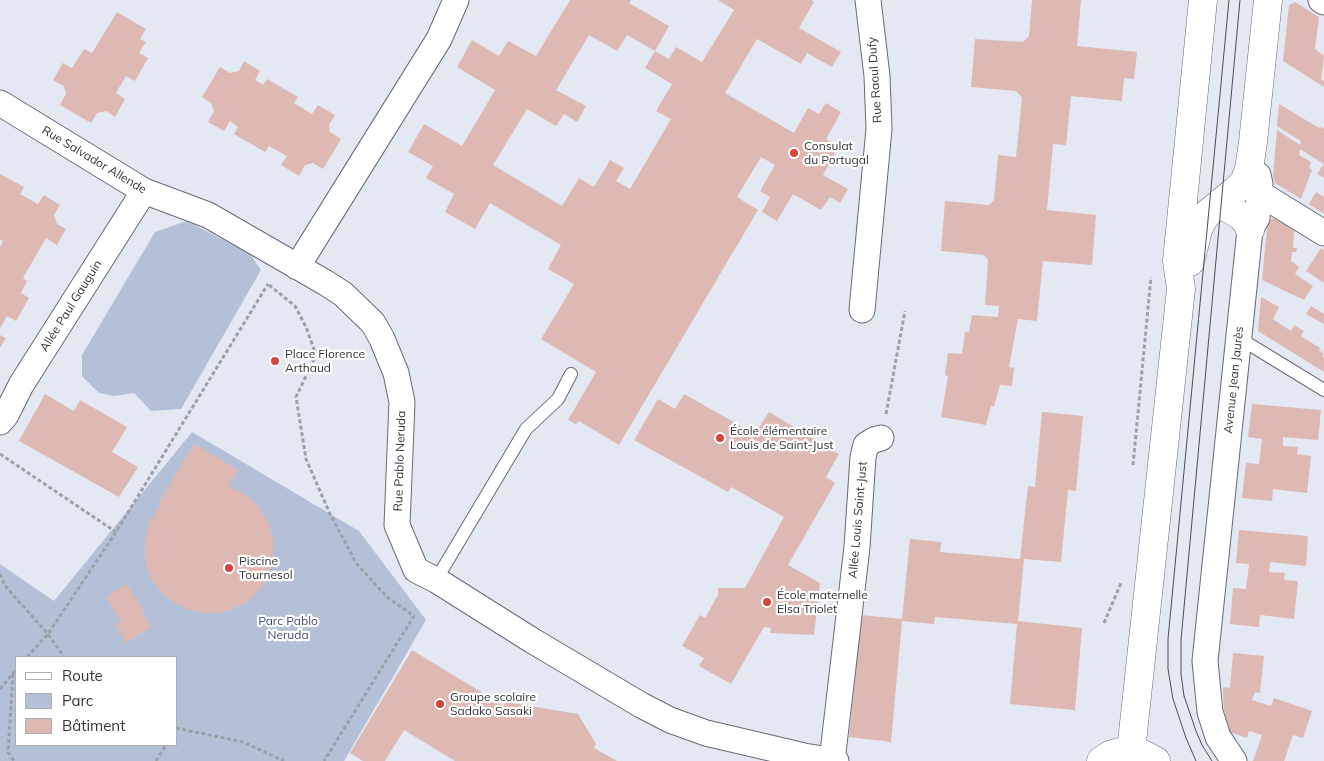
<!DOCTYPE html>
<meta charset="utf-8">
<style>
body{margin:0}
#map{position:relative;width:1324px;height:761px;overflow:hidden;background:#e3e8f2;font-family:Mulish,sans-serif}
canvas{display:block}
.legend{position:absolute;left:15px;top:656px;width:162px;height:90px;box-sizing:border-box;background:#fff;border:1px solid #aeaeb0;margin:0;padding:6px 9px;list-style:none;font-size:15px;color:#34353a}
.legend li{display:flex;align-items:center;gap:10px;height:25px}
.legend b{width:25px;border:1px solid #aeaeb0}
</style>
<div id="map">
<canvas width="1324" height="761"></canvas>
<ul class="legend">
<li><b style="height:6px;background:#fff"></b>Route</li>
<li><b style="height:14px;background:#b4bfd8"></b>Parc</li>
<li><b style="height:14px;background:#deb9b3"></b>Bâtiment</li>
</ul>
</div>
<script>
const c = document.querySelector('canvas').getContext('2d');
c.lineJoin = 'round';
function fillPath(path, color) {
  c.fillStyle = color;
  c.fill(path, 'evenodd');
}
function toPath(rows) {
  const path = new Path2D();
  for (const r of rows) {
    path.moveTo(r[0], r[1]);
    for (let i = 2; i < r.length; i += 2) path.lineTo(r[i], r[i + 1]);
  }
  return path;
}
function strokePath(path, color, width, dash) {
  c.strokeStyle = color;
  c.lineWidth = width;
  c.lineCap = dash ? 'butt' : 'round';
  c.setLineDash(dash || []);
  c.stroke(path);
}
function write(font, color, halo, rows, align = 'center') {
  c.font = font + ' Mulish,sans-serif';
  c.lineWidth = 4.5;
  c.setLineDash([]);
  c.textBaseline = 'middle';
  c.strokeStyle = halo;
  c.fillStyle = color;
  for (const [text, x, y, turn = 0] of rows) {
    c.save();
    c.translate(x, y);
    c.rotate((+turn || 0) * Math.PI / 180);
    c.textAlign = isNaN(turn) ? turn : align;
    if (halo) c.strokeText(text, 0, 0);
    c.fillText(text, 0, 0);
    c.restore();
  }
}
fillPath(toPath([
 [187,221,250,254,261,270,181,409,151,411,134,393,114,396,99,393,82,376,82,355,155,232],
 [192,432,359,531,426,620,344,761,0,761,0,564,54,601],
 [16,657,176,657,176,745,16,745]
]), '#b4bfd8');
fillPath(toPath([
 [570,0,631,0,629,3,669,26,655,51,669,59,676,47,702,62,734,10,718,0,811,0,814,2,799,28,841,52,832,67,807,53,801,64,757,39,725,93,794,133,808,108,819,114,826,103,841,112,826,139,839,146,823,175,848,189,840,203,830,197,821,210,793,194,777,221,762,212,770,197,760,191,775,165,761,157,737,197,758,210,619,445,579,421,576,424,568,420,596,372,541,339,574,284,548,269,561,245,490,203,475,229,445,212,454,194,426,178,433,166,408,152,424,124,462,146,495,90,457,67,472,40,499,56,508,41,536,56],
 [589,35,617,51,627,35,655,51,645,68,672,84,656,111,671,119,630,189,616,181,624,168,610,160,594,187,579,178,562,206,493,165,527,109,556,126,564,114,577,122,586,106,556,90],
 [1032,0,1081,0,1077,46,1137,52,1134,79,1124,78,1122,101,1071,96,1066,145,1053,144,1047,210,1096,215,1092,265,1043,261,1037,321,1018,319,1009,367,1014,368,1012,386,1000,385,994,406,991,406,986,425,941,417,948,376,945,375,948,353,962,354,965,332,969,332,972,315,998,317,999,306,985,305,988,260,984,255,941,251,945,201,989,205,994,200,998,155,1016,157,1022,98,1016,91,971,87,975,39,1023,42,1029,36],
 [1295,2,1319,17,1315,49,1324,56,1321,80,1324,81,1324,87,1283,61,1289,5],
 [117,12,146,29,140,39,146,42,139,53,148,58,135,81,126,76,116,93,125,99,115,117,106,111,97,113,91,123,60,105,66,94,64,86,53,80,63,63,72,68,84,49,92,53],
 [244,61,260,71,255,80,263,85,267,79,298,97,294,103,312,114,318,105,335,115,329,125,330,132,341,139,323,169,313,163,305,165,299,176,281,165,287,156,269,146,265,152,234,134,238,127,230,121,224,131,208,122,214,111,211,103,202,97,220,67,230,73,239,71],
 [1279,104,1319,128,1321,127,1324,129,1324,178,1317,174,1324,164,1300,149,1299,155,1311,162,1309,168,1312,170,1301,199,1275,183,1273,176,1277,130,1300,145,1301,141,1277,126],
 [0,174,24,187,20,194,38,204,44,195,60,205,54,215,57,224,66,229,57,245,46,238,23,278,27,281,21,293,29,298,16,321,7,316,0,328,0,247,3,241,0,239],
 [1316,192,1324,197,1324,214,1309,204],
 [1275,218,1294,230,1293,248,1297,248,1296,252,1292,252,1291,261,1299,267,1295,274,1313,286,1304,300,1262,280,1268,220],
 [1321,248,1324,250,1324,283,1306,271],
 [1261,297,1279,307,1273,319,1291,331,1294,325,1304,331,1301,336,1320,348,1319,350,1323,353,1323,357,1324,358,1324,372,1258,331],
 [1311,306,1324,314,1324,324,1306,314],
 [0,335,6,338,0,348],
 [45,394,74,411,80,400,127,427,112,452,138,467,119,497,19,441],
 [684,394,755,434,769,412,839,454,826,477,835,483,788,565,820,583,814,635,770,633,771,628,764,627,731,684,699,666,704,658,682,646,700,615,705,618,718,595,718,588,745,588,784,517,731,487,728,492,634,440,658,399,675,409],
 [1252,404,1321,410,1318,440,1283,437,1283,446,1298,447,1297,454,1311,456,1307,493,1273,489,1272,501,1242,498,1246,463,1259,464,1262,439,1248,437],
 [1042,412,1083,416,1076,491,1068,490,1061,562,1024,559,1018,621,1082,628,1075,710,1010,704,1017,624,935,617,934,624,902,621,891,742,849,737,861,615,902,619,910,539,941,542,940,552,1020,559,1028,486,1035,487],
 [194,444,238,470,228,486,246,495,258,506,268,522,273,538,273,560,270,571,263,585,252,598,241,605,229,610,218,613,210,613,193,611,182,607,171,601,162,593,153,581,148,571,145,560,145,539,150,521,160,506,158,504],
 [1239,530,1308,536,1306,566,1270,562,1269,572,1285,573,1284,580,1298,581,1294,619,1260,615,1259,627,1230,624,1233,588,1246,589,1249,564,1236,563],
 [127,584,144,611,142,612,151,627,126,643,115,625,121,621,106,597],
 [412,650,504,706,506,702,578,714,596,744,594,748,617,761,455,761,404,730,385,761,363,761,350,753],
 [1233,653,1264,656,1260,693,1255,692,1252,700,1271,706,1274,698,1312,711,1303,738,1293,735,1284,761,1253,761,1262,735,1249,731,1247,738,1229,732,1224,711,1223,691,1223,687,1230,688]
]), '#deb9b3');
const lane = toPath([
 [1239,338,1324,390],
 [436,580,526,429,558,399,571,374]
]);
const street = toPath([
 [1321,0,1324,2],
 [0,103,144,191,208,215,326,283,343,294,373,323,382,339,396,373,402,402,397,525,416,570,436,580,533,641,641,705,670,720,706,733,804,756,836,761],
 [1259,193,1324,233],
 [297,267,439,39,456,0],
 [862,310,879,129,877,76,868,0],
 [0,422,6,415,21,385,144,191],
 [832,761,857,547,863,457,866,445,874,440,881,438],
 [1234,761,1218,737,1210,712,1205,661,1250,230,1257,218,1259,193,1260,184,1258,175,1249,169]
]);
const secondary = toPath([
 [1220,203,1241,216,1247,223,1250,230],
 [1190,262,1198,230,1202,221,1208,213,1236,190,1244,182,1249,169,1253,142,1268,0],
 [1131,751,1181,289,1177,261,1203,0],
 [1101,761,1110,755,1120,752,1131,751,1145,755,1156,761]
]);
strokePath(lane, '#676b74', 14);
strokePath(street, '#676b74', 27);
strokePath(secondary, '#676b74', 29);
strokePath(toPath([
 [269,285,295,306,306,327,316,355,296,397,306,459,330,514,356,563,388,598,414,616,324,761],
 [886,414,905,311],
 [0,454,116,532],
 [1133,465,1151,277],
 [0,574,5,586,48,634,64,657],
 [1104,623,1121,583],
 [27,657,48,634,116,532,268,284],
 [13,674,8,752,14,761],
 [0,689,16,670],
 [176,728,243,742,284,761],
 [156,761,166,745]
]), '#9ca0a8', 3, [4, 2.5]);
strokePath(lane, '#fff', 12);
strokePath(street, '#fff', 25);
strokePath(secondary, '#fff', 28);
strokePath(toPath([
 [1196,761,1186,738,1173,699,1168,669,1168,639,1229,0],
 [1212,761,1202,745,1196,731,1184,696,1181,674,1181,640,1240,0]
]), '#4a4c52', 1);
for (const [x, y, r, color] of [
 [794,153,5,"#d5473d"],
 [275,361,5,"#d5473d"],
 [720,438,5,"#d5473d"],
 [229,568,5,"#d5473d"],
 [767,602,5,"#d5473d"],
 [440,704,5,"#d5473d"]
]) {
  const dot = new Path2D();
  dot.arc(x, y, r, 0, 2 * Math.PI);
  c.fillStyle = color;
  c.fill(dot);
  strokePath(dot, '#fff', 2);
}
write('12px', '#34353a', '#fff', [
 ["Rue Raoul Dufy",875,80,-94],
 ["Rue Salvador Allende",94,160,31],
 ["Allée Paul Gauguin",71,306,-58],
 ["Avenue Jean Jaurès",1234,380,-84],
 ["Rue Pablo Neruda",400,461,-88],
 ["Allée Louis Saint-Just",858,520,-85]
]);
write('12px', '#34353a', '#fff', [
 ["Consulat",804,146],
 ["du Portugal",804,160],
 ["Place Florence",285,354],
 ["Arthaud",285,368],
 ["École élémentaire",730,431],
 ["Louis de Saint-Just",730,445],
 ["Piscine",239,561],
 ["Tournesol",239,575],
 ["École maternelle",777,595],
 ["Elsa Triolet",777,609],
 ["Groupe scolaire",450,697],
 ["Sadako Sasaki",450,711]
], 'left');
write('12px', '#3c4d78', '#fff', [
 ["Parc Pablo",288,621],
 ["Neruda",288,635]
]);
</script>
